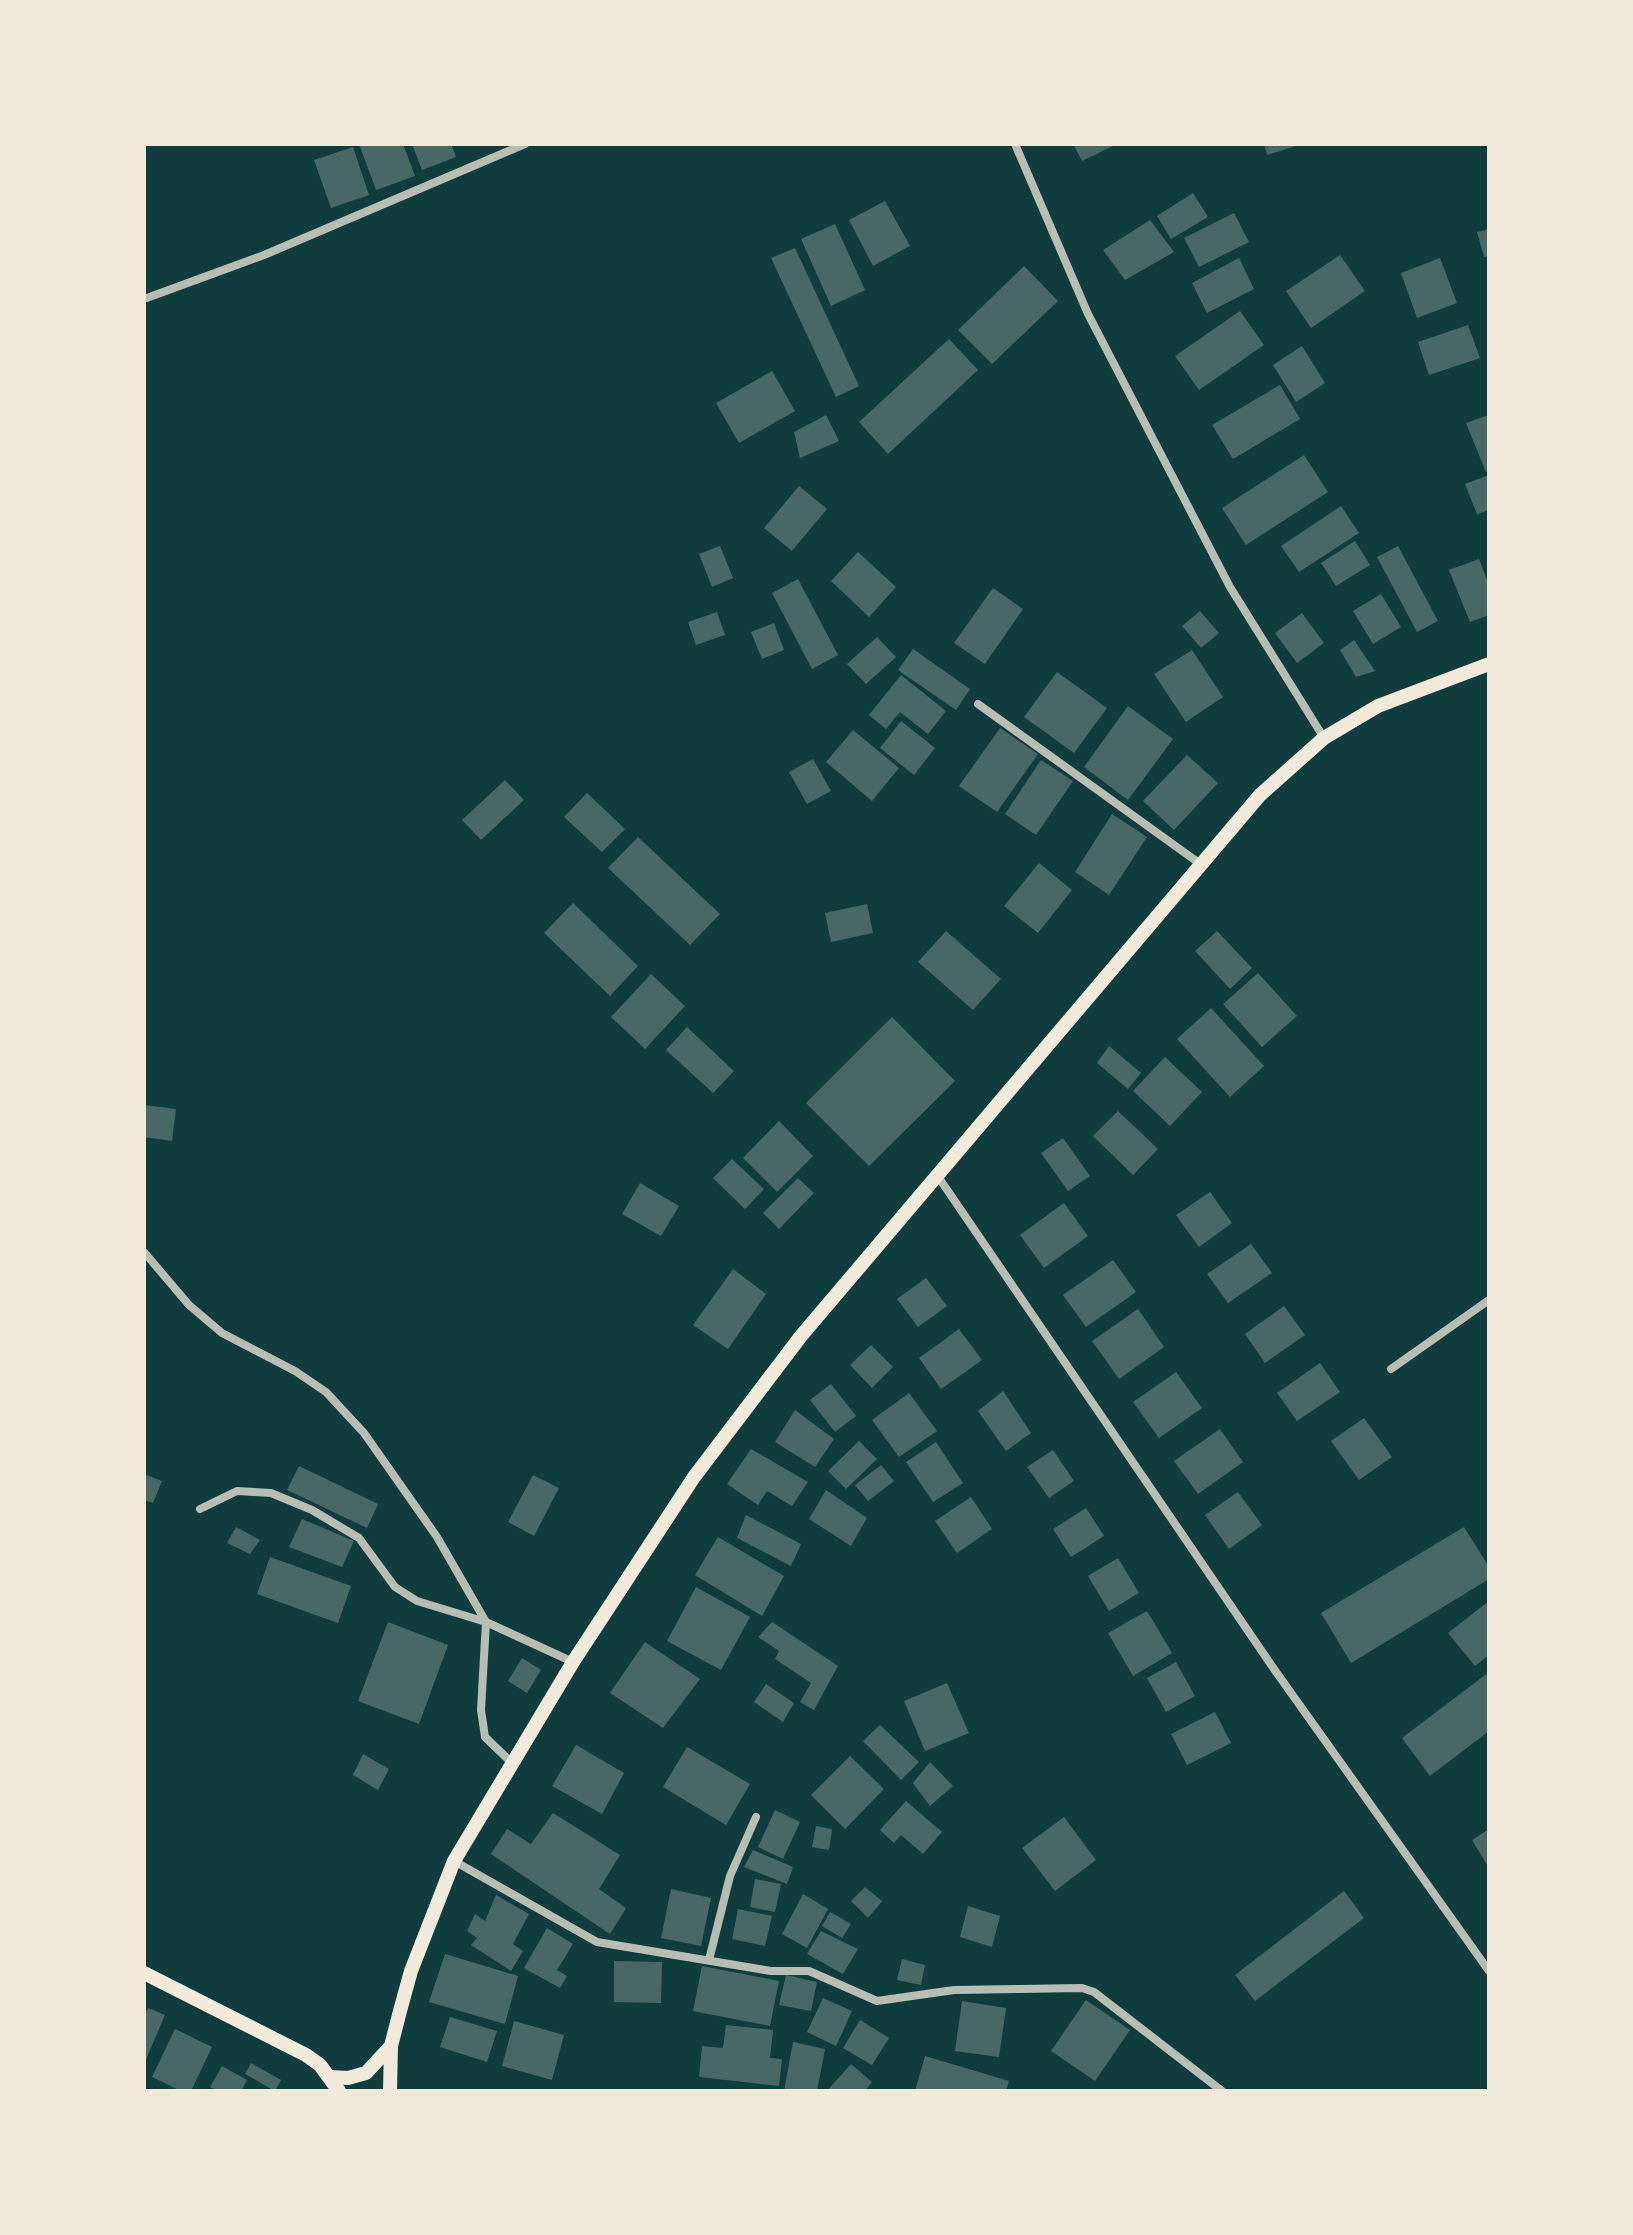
<!DOCTYPE html>
<style>
body{margin:0}
#map{position:relative;width:1633px;height:2235px;overflow:hidden;background:#0f3d3e;font-family:"Exo 2",sans-serif}
canvas{display:block}
.frame{position:absolute;inset:0;border:146px solid #f1e9da;pointer-events:none}
</style>
<div id="map">
<canvas width="1633" height="2235"></canvas>
<div class="frame"></div>
</div>
<script>
const c = document.querySelector('canvas').getContext('2d');
c.lineJoin = 'round';
function fillPath(path, color) {
  c.fillStyle = color;
  c.fill(path, 'evenodd');
}
function toPath(rows) {
  const path = new Path2D();
  for (const r of rows) {
    path.moveTo(r[0], r[1]);
    for (let i = 2; i < r.length; i += 2) path.lineTo(r[i], r[i + 1]);
  }
  return path;
}
function strokePath(path, color, width, dash) {
  c.strokeStyle = color;
  c.lineWidth = width;
  c.lineCap = dash ? 'butt' : 'round';
  c.setLineDash(dash || []);
  c.stroke(path);
}
fillPath(toPath([
 [359,144,403,144,415,176,376,190],
 [412,144,451,144,456,157,422,170],
 [1073,144,1117,144,1082,161],
 [1264,144,1299,144,1299,145,1267,155],
 [353,147,369,195,331,208,314,160],
 [1193,193,1208,217,1171,239,1157,216],
 [885,201,910,246,873,266,849,220],
 [1234,213,1249,242,1199,267,1184,238],
 [1150,220,1174,252,1125,280,1103,250],
 [835,224,865,290,831,306,801,239],
 [1489,229,1489,256,1484,257,1477,232],
 [795,248,859,386,836,397,771,258],
 [1340,255,1365,291,1311,328,1286,291],
 [1239,258,1254,289,1207,313,1192,283],
 [1440,258,1457,303,1417,318,1401,273],
 [1024,266,1058,301,992,364,958,330],
 [1240,311,1264,345,1199,390,1175,356],
 [1468,325,1480,358,1429,375,1418,342],
 [949,339,978,370,888,454,859,422],
 [1302,346,1325,383,1296,402,1273,365],
 [772,371,795,411,739,443,716,403],
 [1280,385,1300,419,1233,459,1212,425],
 [826,415,839,441,800,458,794,432],
 [1489,415,1489,471,1486,472,1466,423],
 [1304,455,1328,492,1246,545,1222,508],
 [1489,475,1489,510,1477,514,1465,484],
 [799,486,827,509,792,551,764,528],
 [1341,506,1359,533,1299,572,1281,546],
 [1355,541,1370,565,1336,586,1321,563],
 [720,546,733,578,712,587,699,554],
 [1398,546,1438,621,1417,632,1377,557],
 [858,552,896,587,869,617,831,581],
 [1479,559,1489,585,1489,615,1470,622,1449,570],
 [798,579,838,655,812,669,772,593],
 [993,588,1023,609,985,664,954,643],
 [1381,594,1401,627,1373,644,1353,611],
 [1200,611,1219,633,1201,648,1182,626],
 [717,612,725,635,696,645,688,622],
 [1302,613,1324,643,1297,663,1275,633],
 [774,623,784,650,762,659,751,632],
 [877,637,896,657,866,684,847,664],
 [1354,640,1375,671,1356,677,1340,650],
 [913,649,970,689,956,710,898,670],
 [1192,650,1223,697,1186,722,1154,674],
 [1057,672,1107,708,1074,753,1024,717],
 [901,675,946,711,928,734,900,712,886,729,869,715],
 [1128,706,1173,739,1128,800,1084,767],
 [901,721,935,748,914,775,880,748],
 [1000,728,1038,754,997,812,959,786],
 [853,730,899,768,872,801,826,762],
 [1187,755,1218,783,1174,830,1143,801],
 [813,759,831,791,807,804,789,772],
 [1041,760,1073,781,1036,835,1005,814],
 [505,780,524,800,481,840,462,820],
 [587,793,625,829,602,852,564,817],
 [1112,814,1147,837,1109,895,1075,872],
 [638,837,720,914,690,945,608,868],
 [1039,863,1072,890,1038,933,1004,906],
 [573,903,638,966,610,996,544,933],
 [867,904,873,933,831,942,825,913],
 [946,931,1001,979,973,1010,918,962],
 [1217,931,1252,968,1230,989,1195,951],
 [1258,973,1297,1016,1262,1047,1223,1004],
 [651,974,685,1006,645,1049,611,1017],
 [1211,1008,1264,1066,1230,1097,1177,1039],
 [892,1017,955,1081,869,1166,806,1103],
 [687,1027,734,1071,713,1093,666,1050],
 [1109,1046,1141,1073,1128,1089,1097,1063],
 [1165,1057,1202,1092,1170,1126,1133,1091],
 [144,1105,176,1109,172,1141,144,1137],
 [1118,1111,1158,1149,1133,1175,1093,1136],
 [779,1121,813,1156,777,1192,743,1158],
 [1063,1138,1090,1176,1068,1191,1041,1153],
 [732,1159,764,1189,745,1209,713,1178],
 [798,1178,814,1193,779,1229,763,1213],
 [640,1183,679,1206,661,1236,622,1214],
 [1210,1192,1232,1223,1199,1247,1176,1215],
 [1064,1203,1088,1236,1044,1268,1020,1235],
 [1251,1244,1272,1273,1228,1303,1207,1274],
 [1113,1260,1136,1292,1086,1327,1063,1295],
 [733,1269,766,1294,728,1349,693,1325],
 [926,1278,947,1306,918,1327,897,1299],
 [1284,1306,1305,1335,1265,1363,1245,1334],
 [1138,1309,1164,1347,1119,1379,1092,1341],
 [959,1329,982,1360,941,1389,919,1358],
 [871,1345,893,1367,872,1388,850,1365],
 [1320,1363,1340,1392,1297,1421,1277,1393],
 [1176,1372,1202,1408,1159,1438,1133,1402],
 [831,1384,856,1416,835,1432,810,1400],
 [1003,1391,1031,1433,1006,1451,978,1411],
 [909,1393,937,1431,899,1457,872,1420],
 [795,1410,834,1439,815,1467,775,1442],
 [1364,1418,1392,1457,1359,1480,1331,1441],
 [1220,1429,1243,1462,1198,1494,1174,1461],
 [859,1441,877,1459,846,1489,828,1471],
 [936,1442,963,1483,933,1502,906,1462],
 [751,1449,808,1482,792,1506,767,1491,758,1505,727,1484],
 [1053,1450,1074,1481,1049,1498,1027,1467],
 [881,1465,894,1481,868,1501,855,1485],
 [299,1466,378,1504,367,1528,287,1490],
 [144,1474,162,1481,153,1503,144,1500],
 [533,1475,559,1488,534,1536,508,1522],
 [826,1490,867,1518,851,1546,809,1519],
 [1238,1492,1262,1525,1229,1549,1205,1515],
 [971,1497,992,1529,957,1553,935,1521],
 [1086,1508,1104,1536,1071,1557,1053,1529],
 [746,1515,801,1544,791,1566,737,1538],
 [302,1519,354,1541,342,1567,289,1547],
 [236,1527,260,1540,250,1554,227,1543],
 [1464,1527,1489,1567,1489,1579,1351,1663,1321,1613],
 [718,1537,784,1576,762,1616,695,1575],
 [270,1557,351,1586,338,1623,257,1594],
 [1118,1558,1139,1593,1109,1611,1088,1576],
 [696,1587,750,1617,721,1670,667,1641],
 [1489,1601,1489,1655,1475,1666,1448,1633],
 [1147,1611,1172,1653,1133,1676,1108,1633],
 [388,1622,448,1645,419,1724,358,1701],
 [772,1622,838,1666,814,1710,800,1702,811,1683,775,1659,779,1651,758,1637],
 [645,1642,700,1679,663,1728,610,1693],
 [522,1658,541,1670,527,1693,508,1681],
 [1176,1662,1195,1696,1166,1712,1147,1678],
 [1489,1672,1489,1731,1430,1776,1402,1738],
 [947,1683,969,1733,925,1751,904,1701],
 [766,1684,794,1703,783,1722,754,1702],
 [1215,1712,1231,1743,1187,1765,1171,1734],
 [880,1725,919,1762,901,1780,863,1741],
 [576,1745,624,1773,602,1814,552,1786],
 [687,1747,750,1784,726,1825,663,1787],
 [363,1754,389,1769,378,1790,353,1775],
 [850,1756,884,1789,845,1829,811,1795],
 [930,1762,953,1786,930,1806,913,1783],
 [906,1801,942,1832,923,1854,901,1835,894,1843,880,1830],
 [775,1810,800,1822,783,1859,758,1847],
 [553,1813,620,1855,599,1889,626,1908,610,1934,491,1854,507,1829,531,1844],
 [1064,1817,1096,1860,1055,1891,1022,1848],
 [816,1826,832,1829,829,1850,812,1847],
 [1489,1829,1489,1868,1472,1840],
 [753,1850,793,1867,787,1884,744,1867],
 [755,1879,781,1884,775,1912,750,1907],
 [865,1887,882,1901,868,1918,851,1901],
 [671,1889,711,1898,701,1946,661,1938],
 [1344,1891,1364,1918,1255,2001,1235,1975],
 [803,1894,828,1909,807,1948,782,1934],
 [496,1895,529,1914,513,1944,523,1951,511,1971,471,1945,477,1938,467,1931,475,1914,485,1921],
 [968,1906,1000,1916,992,1947,960,1937],
 [738,1909,772,1916,765,1946,732,1939],
 [830,1912,851,1924,842,1938,822,1926],
 [547,1928,573,1944,557,1970,567,1976,560,1988,524,1968],
 [821,1931,858,1949,843,1974,807,1954],
 [445,1954,518,1976,505,2024,429,2002],
 [902,1959,925,1965,921,1985,897,1980],
 [614,1961,662,1962,661,2003,614,2002],
 [702,1966,779,1981,770,2026,693,2011],
 [786,1975,817,1982,811,2011,779,2005],
 [823,1998,852,2011,836,2046,807,2032],
 [1086,2000,1130,2030,1095,2081,1051,2051],
 [962,2001,1006,2008,999,2057,955,2051],
 [148,2008,165,2015,144,2064,144,2016],
 [450,2017,497,2031,487,2062,440,2047],
 [860,2020,889,2038,872,2065,843,2048],
 [514,2021,564,2035,552,2080,502,2066],
 [726,2025,773,2030,770,2058,782,2059,779,2086,699,2077,702,2046,723,2048],
 [175,2029,212,2047,191,2091,181,2091,152,2077],
 [793,2042,825,2049,817,2091,784,2091],
 [925,2056,1009,2081,1006,2091,915,2091],
 [251,2063,281,2080,275,2091,245,2074],
 [851,2064,872,2082,865,2091,827,2091],
 [222,2066,247,2080,241,2091,217,2091,210,2087]
]), '#486865');
strokePath(toPath([
 [1015,144,1088,314,1230,587,1324,738],
 [144,299,264,255,525,144],
 [978,704,1199,863],
 [937,1175,1274,1669,1489,1971],
 [144,1252,189,1305,222,1333,295,1371,326,1392,364,1433,437,1537,486,1622,573,1662],
 [1391,1369,1489,1300],
 [200,1509,237,1491,271,1493,312,1510,359,1538,395,1587,417,1601,486,1622,481,1710,485,1737,512,1763],
 [454,1861,597,1942,771,1971,809,1971,877,2001,954,1990,1082,1988,1094,1992,1222,2091],
 [709,1960,730,1876,756,1817]
]), '#b8beb3', 8);
strokePath(toPath([
 [144,1973,306,2055,320,2065,339,2091]
]), '#f1e9da', 14);
strokePath(toPath([
 [330,2077,348,2078,366,2073,391,2046],
 [390,2091,391,2046,400,2011,411,1971,454,1861,573,1662,694,1477,801,1336,1260,795,1324,738,1378,706,1489,664]
]), '#f1e9da', 14);
</script>
